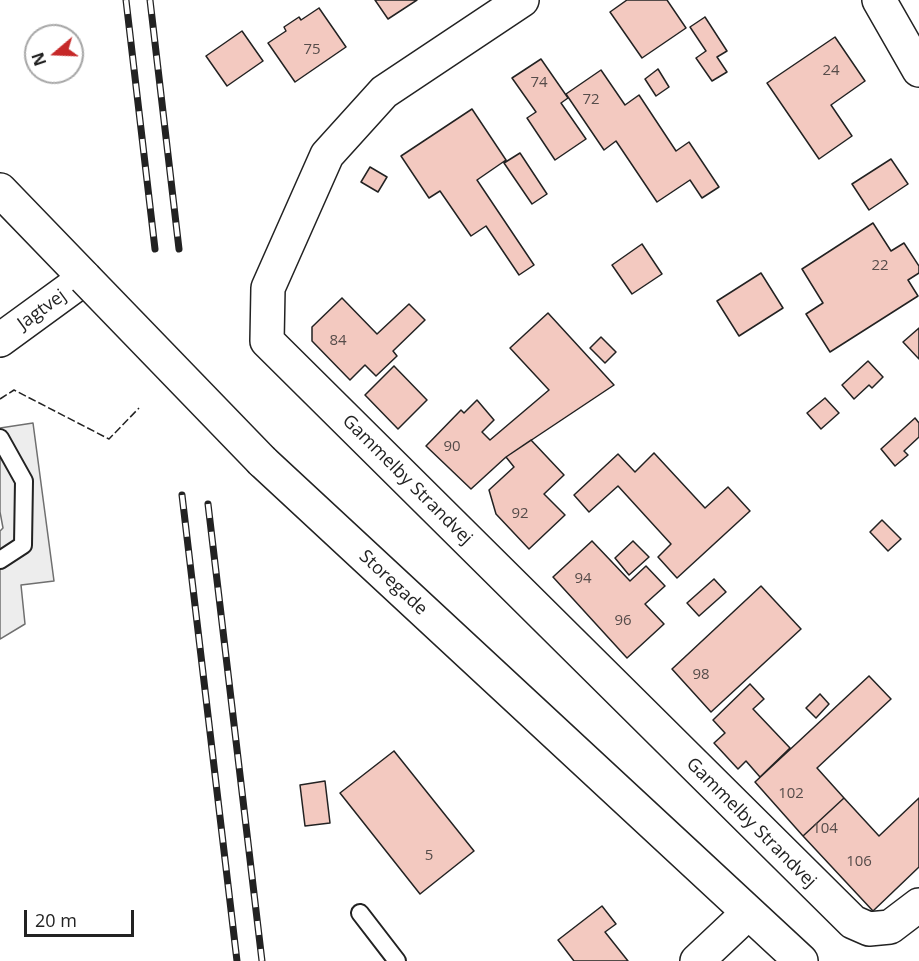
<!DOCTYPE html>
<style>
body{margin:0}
#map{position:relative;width:919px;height:961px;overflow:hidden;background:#fff;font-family:"Open Sans",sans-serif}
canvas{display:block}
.north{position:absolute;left:24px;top:24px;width:60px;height:60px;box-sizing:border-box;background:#fff;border:2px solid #a7a7a7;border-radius:50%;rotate:251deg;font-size:16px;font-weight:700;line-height:24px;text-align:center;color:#222}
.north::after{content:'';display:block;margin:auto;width:21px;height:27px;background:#c62828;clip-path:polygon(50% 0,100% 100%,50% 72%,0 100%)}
.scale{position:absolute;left:24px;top:910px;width:110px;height:27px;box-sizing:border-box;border:3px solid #222;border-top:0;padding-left:8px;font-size:18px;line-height:21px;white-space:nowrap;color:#222;-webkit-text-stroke:4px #fff;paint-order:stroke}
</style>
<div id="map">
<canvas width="919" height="961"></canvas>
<div class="north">N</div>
<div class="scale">20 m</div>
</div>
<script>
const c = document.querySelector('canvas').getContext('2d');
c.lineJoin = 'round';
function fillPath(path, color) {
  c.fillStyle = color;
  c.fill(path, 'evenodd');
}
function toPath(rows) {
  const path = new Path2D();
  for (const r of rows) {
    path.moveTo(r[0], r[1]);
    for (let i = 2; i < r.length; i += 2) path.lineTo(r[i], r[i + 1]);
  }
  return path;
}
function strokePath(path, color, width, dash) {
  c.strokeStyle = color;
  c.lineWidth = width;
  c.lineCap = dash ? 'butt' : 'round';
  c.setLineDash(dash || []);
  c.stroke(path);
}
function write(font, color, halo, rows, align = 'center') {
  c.font = font + ' "Open Sans",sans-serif';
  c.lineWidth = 4.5;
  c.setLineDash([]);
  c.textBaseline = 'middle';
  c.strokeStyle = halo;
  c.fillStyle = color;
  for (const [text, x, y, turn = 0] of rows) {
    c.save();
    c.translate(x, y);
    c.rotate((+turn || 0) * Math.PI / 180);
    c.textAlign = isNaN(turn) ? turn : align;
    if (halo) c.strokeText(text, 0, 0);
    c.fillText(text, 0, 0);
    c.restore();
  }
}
const parking = toPath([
 [33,423,54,581,21,585,25,624,0,639,0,531,3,528,0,512,0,428,33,423]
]);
fillPath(parking, '#ededed');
strokePath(parking, '#6f6f6f', 1.5);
const building = toPath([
 [375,0,417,0,388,19,375,0],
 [627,0,667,0,686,28,642,58,610,12,627,0],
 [319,8,346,47,295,82,268,43,286,31,284,27,299,17,301,20,319,8],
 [705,17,727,51,717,57,727,72,712,81,696,58,706,51,690,27,705,17],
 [242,31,263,61,227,86,206,56,242,31],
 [835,37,865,81,831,105,852,136,819,159,767,83,835,37],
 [541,59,568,98,561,103,586,139,555,160,527,118,536,112,512,78,541,59],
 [658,69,669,87,656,96,645,79,658,69],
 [601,70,625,105,639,95,676,151,689,142,719,187,702,198,690,180,657,202,616,141,604,150,566,94,601,70],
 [472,109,506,160,477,180,534,265,519,275,486,226,471,236,440,191,429,198,401,156,472,109],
 [520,153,547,194,532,204,504,163,520,153],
 [891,159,908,184,869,210,852,184,891,159],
 [370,167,387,177,378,192,361,182,370,167],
 [873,223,891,251,904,243,919,266,919,273,908,280,918,296,830,352,806,314,823,303,802,269,873,223],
 [642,244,662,274,632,294,612,265,642,244],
 [761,273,783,308,739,336,717,301,761,273],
 [342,298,377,334,409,304,425,320,393,351,397,356,376,376,365,365,350,380,312,341,312,327,342,298],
 [548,313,614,385,506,457,471,489,426,446,461,410,464,413,477,400,494,420,482,432,490,440,549,390,510,348,548,313],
 [919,328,919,359,903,342,919,328],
 [601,337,616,352,605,363,590,348,601,337],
 [868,361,883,377,872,388,869,385,854,399,842,385,868,361],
 [394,366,427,400,398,429,365,395,394,366],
 [825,398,839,413,821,429,807,413,825,398],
 [915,418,919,423,919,437,904,451,908,455,895,466,881,449,915,418],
 [531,440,564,475,544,494,565,515,529,549,496,514,489,490,514,467,506,457,531,440],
 [654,453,705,508,728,487,750,511,677,578,658,557,671,544,618,486,589,512,574,495,618,454,635,472,654,453],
 [882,520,901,539,888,551,870,532,882,520],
 [592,541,630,581,646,566,665,586,645,604,664,624,627,658,553,577,592,541],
 [633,541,649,557,629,575,615,558,633,541],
 [714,579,726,592,699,616,687,603,714,579],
 [761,586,801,629,711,712,672,669,761,586],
 [869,676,891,699,817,768,844,798,803,836,755,782,869,676],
 [750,684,764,699,753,709,790,748,760,777,746,761,738,769,714,743,725,733,713,720,750,684],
 [820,694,829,704,816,718,806,708,820,694],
 [394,751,474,851,420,894,340,793,394,751],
 [325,781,330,823,305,826,300,785,325,781],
 [844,798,879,836,919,798,919,867,873,911,803,836,844,798],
 [602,906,616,924,605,932,628,961,574,961,558,940,602,906]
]);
fillPath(building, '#f3c9c0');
strokePath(building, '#222', 1.5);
const service = toPath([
 [0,438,24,481,23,545,0,560],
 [360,913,397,961]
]);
const minor = toPath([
 [522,0,384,92,327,155,268,288,267,341,853,922,869,929,890,927,919,905],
 [879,0,919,70],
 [697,961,748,913]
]);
const tertiary = toPath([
 [0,190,85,278,0,340],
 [262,461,801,961]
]);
strokePath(service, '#222', 20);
strokePath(minor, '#222', 36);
strokePath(tertiary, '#222', 36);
strokePath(service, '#fff', 16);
strokePath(minor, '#fff', 33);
strokePath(tertiary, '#fff', 33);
const rail = toPath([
 [126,0,155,249],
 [150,0,179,249],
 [182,495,237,961],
 [208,504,262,961]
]);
strokePath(rail, '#222', 7);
strokePath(rail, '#fff', 4.5, [14]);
const tertiaryBridge = toPath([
 [85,278,262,461]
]);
strokePath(tertiaryBridge, '#222', 36, []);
strokePath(tertiaryBridge, '#fff', 33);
strokePath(toPath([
 [0,399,14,390,109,439,139,408]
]), '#222', 1.5, [8, 3]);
write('15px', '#564c4a', null, [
 ["75",312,50],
 ["24",831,71],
 ["74",539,83],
 ["72",591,100],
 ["22",880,266],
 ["84",338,341],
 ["90",452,447],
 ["92",520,514],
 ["94",583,579],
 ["96",623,621],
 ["98",701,675],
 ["102",791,794],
 ["104",825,829],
 ["5",429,856],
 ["106",859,862]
]);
write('18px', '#222', '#fff', [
 ["Jagtvej",42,310,-36],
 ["Gammelby Strandvej",407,480,45],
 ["Storegade",393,583,43],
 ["Gammelby Strandvej",751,823,45]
]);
</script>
